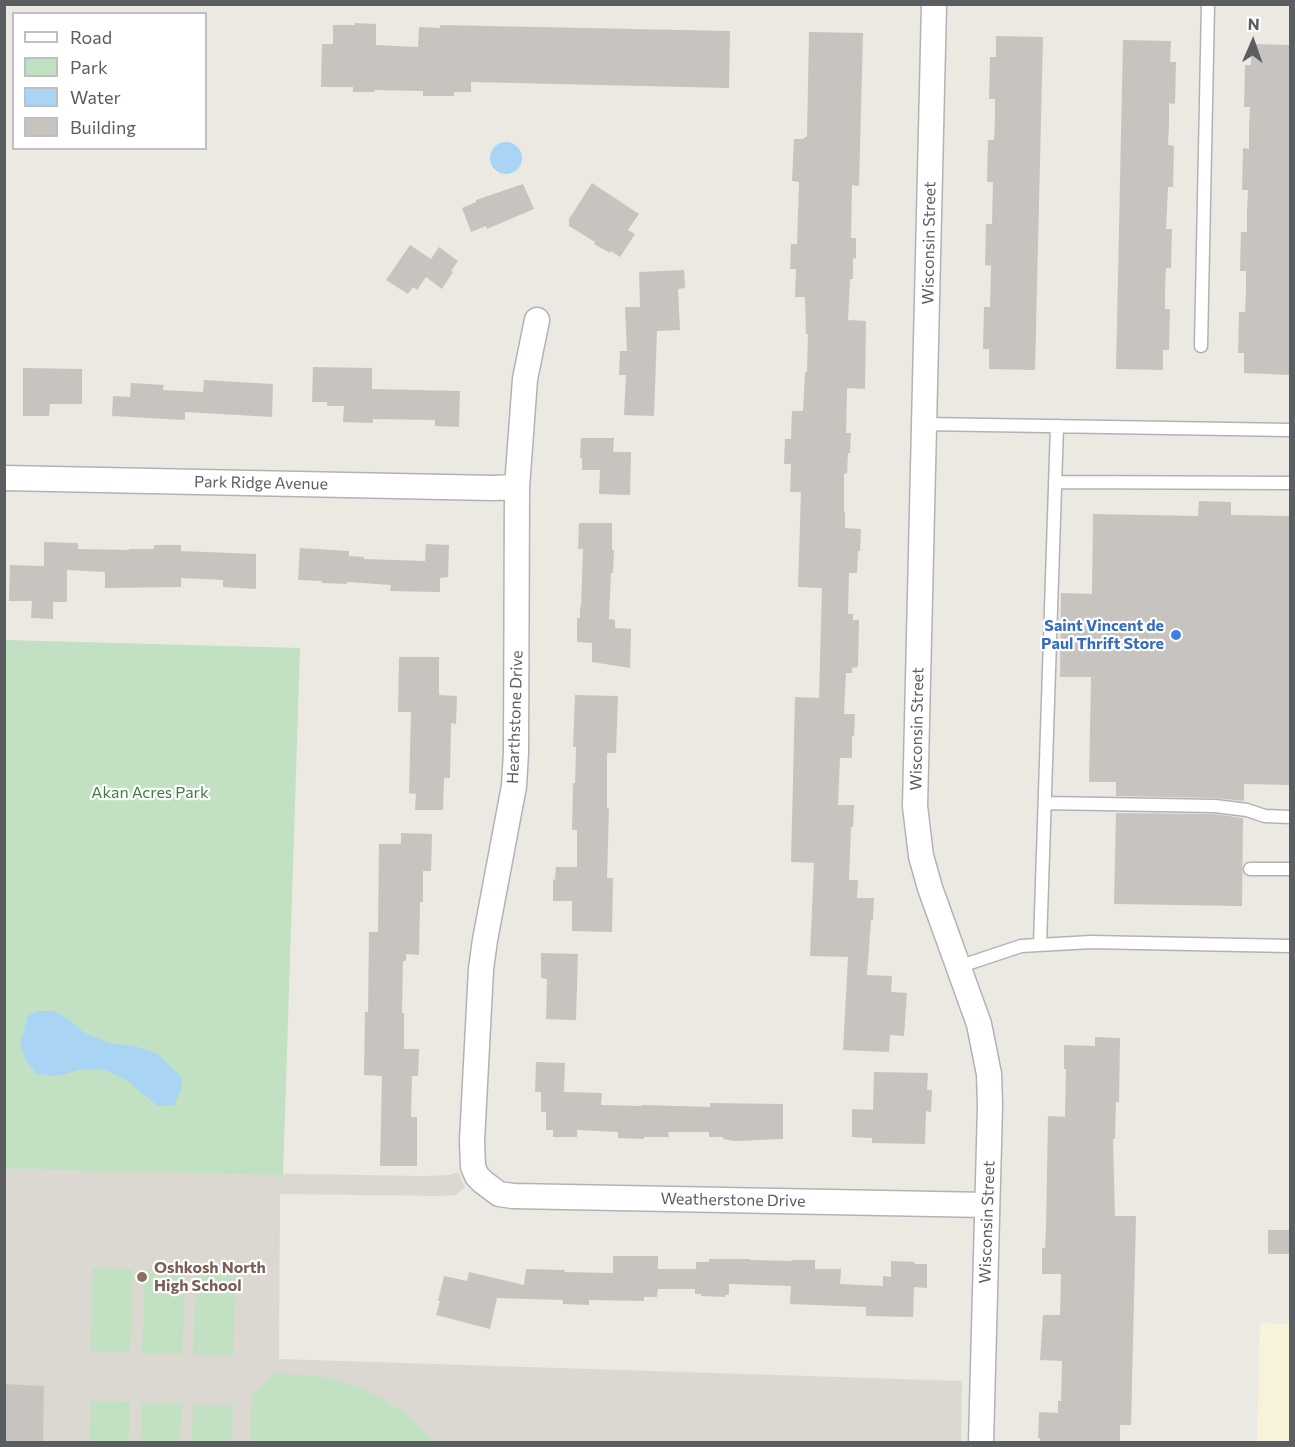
<!DOCTYPE html>
<style>
body{margin:0}
#map{position:relative;width:1295px;height:1447px;overflow:hidden;background:#ebe9e2;font-family:Commissioner,sans-serif}
canvas{display:block}
.frame{position:absolute;inset:0;border:6px solid #5b5e61;pointer-events:none}
.legend{position:absolute;left:12px;top:12px;width:195px;height:138px;box-sizing:border-box;background:#fff;border:2px solid #bdbfc0;margin:0;padding:8px 10px;list-style:none;font-size:18px;color:#5b5e61}
.legend li{display:flex;align-items:center;gap:12px;height:30px}
.legend b{width:30px;border:2px solid #bdbfc0}
.north{position:absolute;left:1223px;top:12px;width:60px;height:60px;-webkit-text-stroke:4px #fff;paint-order:stroke;rotate:2deg;font-size:16px;font-weight:700;line-height:24px;text-align:center;color:#5b5e61}
.north::after{content:'';display:block;margin:auto;width:21px;height:27px;background:#5b5e61;clip-path:polygon(50% 0,100% 100%,50% 72%,0 100%)}
</style>
<div id="map">
<canvas width="1295" height="1447"></canvas>
<div class="frame"></div>
<ul class="legend">
<li><b style="height:8px;background:#fff"></b>Road</li>
<li><b style="height:16px;background:#c2e0c2"></b>Park</li>
<li><b style="height:16px;background:#aad4f4"></b>Water</li>
<li><b style="height:16px;background:#c7c4bf"></b>Building</li>
</ul>
<div class="north">N</div>
</div>
<script>
const c = document.querySelector('canvas').getContext('2d');
c.lineJoin = 'round';
function fillPath(path, color) {
  c.fillStyle = color;
  c.fill(path, 'evenodd');
}
function toPath(rows) {
  const path = new Path2D();
  for (const r of rows) {
    if (r.length === 3) {
      path.moveTo(r[0] + r[2], r[1]);
      path.arc(r[0], r[1], r[2], 0, 2 * Math.PI);
      continue;
    }
    path.moveTo(r[0], r[1]);
    for (let i = 2; i < r.length; i += 2) path.lineTo(r[i], r[i + 1]);
  }
  return path;
}
function strokePath(path, color, width, dash) {
  c.strokeStyle = color;
  c.lineWidth = width;
  c.lineCap = dash ? 'butt' : 'round';
  c.setLineDash(dash || []);
  c.stroke(path);
}
function write(font, color, halo, rows, align = 'center') {
  c.font = font + ' Commissioner,sans-serif';
  c.lineWidth = 4.5;
  c.setLineDash([]);
  c.textBaseline = 'middle';
  c.strokeStyle = halo;
  c.fillStyle = color;
  for (const [text, x, y, turn = 0] of rows) {
    c.save();
    c.translate(x, y);
    c.rotate((+turn || 0) * Math.PI / 180);
    c.textAlign = isNaN(turn) ? turn : align;
    if (halo) c.strokeText(text, 0, 0);
    c.fillText(text, 0, 0);
    c.restore();
  }
}
fillPath(toPath([
 [1260,1323,1290,1324,1290,1442,1257,1442]
]), '#f9f2da');
fillPath(toPath([
 [5,1169,423,1176,449,1175,458,1172,465,1188,455,1195,441,1196,280,1194,279,1359,962,1381,961,1442,5,1442]
]), '#dbd8d1');
fillPath(toPath([
 [5,640,300,648,283,1175,5,1169],
 [93,1268,133,1269,130,1353,90,1351],
 [145,1269,185,1270,182,1354,142,1353],
 [196,1270,236,1272,233,1355,193,1354],
 [274,1373,324,1377,356,1386,383,1399,408,1415,435,1442,250,1442,251,1397],
 [91,1401,130,1402,129,1442,89,1442],
 [142,1403,182,1404,180,1442,141,1442],
 [193,1404,233,1406,232,1442,192,1442]
]), '#c2e0c2');
fillPath(toPath([
 [506,158,16],
 [37,1011,54,1011,68,1019,83,1032,109,1043,135,1046,158,1054,181,1077,182,1087,174,1105,158,1106,125,1079,105,1070,82,1069,57,1076,37,1074,26,1061,20,1044,28,1016]
]), '#aad4f4');
fillPath(toPath([
 [355,23,376,24,376,45,418,47,419,27,440,28,440,25,730,31,729,88,471,82,471,92,454,92,454,96,423,96,423,91,375,90,374,92,353,92,353,87,321,87,322,44,333,44,333,25,355,25],
 [809,32,863,33,859,186,852,185,851,238,856,238,856,259,853,258,853,279,850,279,848,320,866,321,865,389,847,388,846,433,851,433,850,453,848,453,847,474,844,473,844,512,845,512,845,528,861,529,860,551,858,551,857,573,849,573,848,614,853,614,853,620,859,620,858,667,852,668,852,673,846,673,844,714,855,714,854,736,852,736,852,758,840,758,838,805,854,805,853,827,851,827,849,880,858,880,857,898,874,898,873,920,871,920,867,975,892,976,891,992,907,993,904,1036,890,1035,889,1052,843,1050,848,957,810,956,814,863,791,862,795,697,819,698,822,588,798,587,801,492,790,492,791,464,784,464,785,439,791,439,792,411,803,411,805,372,807,372,808,334,806,334,805,297,795,297,796,269,790,269,791,244,797,244,799,182,792,181,794,139,804,139,804,137,807,137],
 [996,36,1043,37,1035,370,989,369,989,349,983,349,984,307,990,307,991,266,985,265,986,224,992,224,993,182,987,182,988,140,994,140,995,119,995,99,989,99,990,57,996,57],
 [1123,40,1171,41,1170,62,1176,62,1175,104,1169,103,1169,124,1168,145,1174,146,1173,187,1168,187,1167,209,1166,229,1172,229,1171,268,1166,268,1165,289,1165,309,1170,309,1169,350,1163,350,1163,370,1116,369],
 [1251,44,1290,45,1290,375,1244,373,1244,353,1238,353,1239,312,1245,312,1246,292,1246,271,1240,271,1241,232,1247,232,1247,211,1248,190,1242,190,1243,148,1249,149,1249,128,1250,107,1244,107,1245,65,1251,65],
 [592,183,639,214,628,230,635,234,620,257,611,251,610,253,594,244,595,242,569,226,569,219],
 [523,184,534,209,487,229,486,226,471,232,462,208,476,202,476,200],
 [410,245,431,259,439,247,458,261,451,271,453,272,442,289,426,277,417,290,413,287,408,294,386,280],
 [684,270,685,288,678,289,680,330,657,331,654,416,624,415,626,375,619,375,620,351,627,351,625,307,640,307,639,272],
 [313,367,372,368,372,389,460,391,459,427,435,426,435,420,373,419,373,423,343,422,344,406,327,406,327,402,312,402],
 [23,368,82,369,82,404,50,404,49,416,23,416],
 [204,380,273,384,272,417,185,412,185,420,112,416,113,396,130,397,131,383,164,385,163,390,203,392],
 [581,438,614,438,613,452,631,452,630,495,599,494,600,470,582,470,582,458,580,458],
 [1199,501,1231,502,1231,515,1290,516,1290,785,1244,784,1244,801,1215,798,1116,796,1116,782,1089,782,1091,677,1060,677,1061,593,1092,594,1093,514,1198,516],
 [579,523,612,523,612,550,614,550,613,573,611,573,609,619,615,620,615,628,631,629,630,668,592,662,592,643,577,642,577,618,580,618,580,607,581,607,583,549,578,549],
 [44,542,78,543,78,549,129,550,129,549,154,549,154,545,181,545,181,551,256,554,256,589,223,587,223,580,181,578,181,587,105,588,105,572,67,570,67,602,53,602,53,619,31,618,32,601,9,601,10,565,44,566],
 [426,544,449,545,448,577,440,578,440,592,390,591,391,585,347,582,347,584,322,583,322,581,298,580,300,548,349,551,349,556,364,557,364,559,425,561],
 [399,657,439,657,439,695,457,696,456,724,451,723,450,778,444,778,443,810,415,810,416,794,409,793,411,712,398,712],
 [575,695,618,696,616,753,607,753,607,808,609,808,607,878,613,878,612,932,572,931,572,901,553,901,553,879,555,880,556,867,577,867,577,830,572,830,573,783,575,783,576,747,573,747],
 [1116,813,1214,814,1243,818,1242,906,1114,904],
 [401,833,432,834,431,871,423,871,423,902,420,902,419,955,406,954,406,961,403,961,402,1013,404,1013,404,1049,419,1049,418,1076,412,1076,411,1117,417,1117,417,1166,380,1166,382,1076,364,1075,365,1012,368,1012,369,932,378,932,379,844,401,844],
 [541,953,578,954,576,1020,546,1019,547,979,541,978],
 [1095,1037,1120,1038,1119,1102,1116,1102,1115,1139,1113,1139,1115,1216,1136,1216,1131,1425,1120,1425,1120,1443,1040,1443,1040,1438,1038,1438,1039,1412,1058,1413,1058,1401,1061,1401,1062,1361,1040,1360,1043,1315,1060,1315,1061,1274,1042,1274,1042,1248,1045,1248,1046,1227,1048,1116,1065,1117,1066,1069,1064,1069,1064,1045,1095,1046],
 [536,1062,565,1063,564,1092,602,1093,601,1105,642,1106,642,1105,710,1107,710,1103,783,1104,783,1139,735,1141,723,1139,723,1137,709,1137,709,1132,668,1132,669,1137,644,1137,644,1139,618,1138,618,1132,577,1130,577,1137,553,1137,553,1130,546,1130,546,1112,541,1112,541,1092,535,1092],
 [874,1072,928,1073,927,1090,932,1090,931,1112,926,1111,925,1144,872,1143,872,1138,852,1137,852,1109,873,1110],
 [1268,1230,1290,1230,1290,1254,1268,1254],
 [613,1256,658,1256,658,1269,696,1269,696,1262,709,1262,709,1259,750,1259,750,1260,792,1261,792,1260,815,1260,815,1269,841,1269,840,1284,883,1286,883,1276,891,1277,891,1261,915,1262,914,1264,927,1264,927,1288,914,1287,913,1317,866,1316,866,1307,790,1304,791,1286,729,1284,729,1295,725,1295,725,1297,701,1296,701,1294,695,1294,695,1289,658,1289,657,1297,644,1297,644,1301,589,1300,589,1305,563,1304,563,1300,497,1298,490,1329,436,1315,440,1301,438,1301,444,1276,467,1281,469,1272,524,1285,526,1269,565,1270,564,1272,613,1273],
 [4,1384,44,1386,43,1443,4,1443]
]), '#c7c4bf');
const lane = toPath([
 [1201,346,1208,4],
 [924,424,1290,430],
 [1055,482,1290,483],
 [1045,803,1215,806,1247,810,1265,816,1290,817],
 [1250,869,1290,869],
 [1040,945,1057,426],
 [958,967,1021,946,1091,942,1290,946]
]);
const street = toPath([
 [934,4,915,806,921,856,930,888,979,1024,989,1074,990,1106,981,1442],
 [537,320,525,379,517,487,516,753,514,786,485,940,481,969,472,1141,473,1167,477,1176,483,1182,499,1194,513,1196,987,1205],
 [4,478,493,488,517,487]
]);
strokePath(lane, '#b0b3b6', 15);
strokePath(street, '#b0b3b6', 27);
strokePath(lane, '#fff', 12);
strokePath(street, '#fff', 24);
for (const [x, y, r, color] of [
 [1176,635,6,"#3f7fe0"],
 [142,1277,6,"#8d6e63"]
]) {
  const dot = new Path2D();
  dot.arc(x, y, r, 0, 2 * Math.PI);
  c.fillStyle = color;
  c.fill(dot);
  strokePath(dot, '#fff', 2);
}
write('16px', '#5b5e61', '#fff', [
 ["Wisconsin Street",929,243,-89],
 ["Park Ridge Avenue",261,483,1],
 ["Hearthstone Drive",515,717,-88],
 ["Wisconsin Street",917,729,-89],
 ["Weatherstone Drive",733,1200,1],
 ["Wisconsin Street",987,1222,-88]
]);
write('bold 16px', '#366cbe', '#fff', [
 ["Saint Vincent de",1164,626],
 ["Paul Thrift Store",1164,644]
], 'right');
write('16px', '#3e7d41', '#fff', [
 ["Akan Acres Park",150,793]
]);
write('bold 16px', '#785e54', '#fff', [
 ["Oshkosh North",154,1268],
 ["High School",154,1286]
], 'left');
</script>
